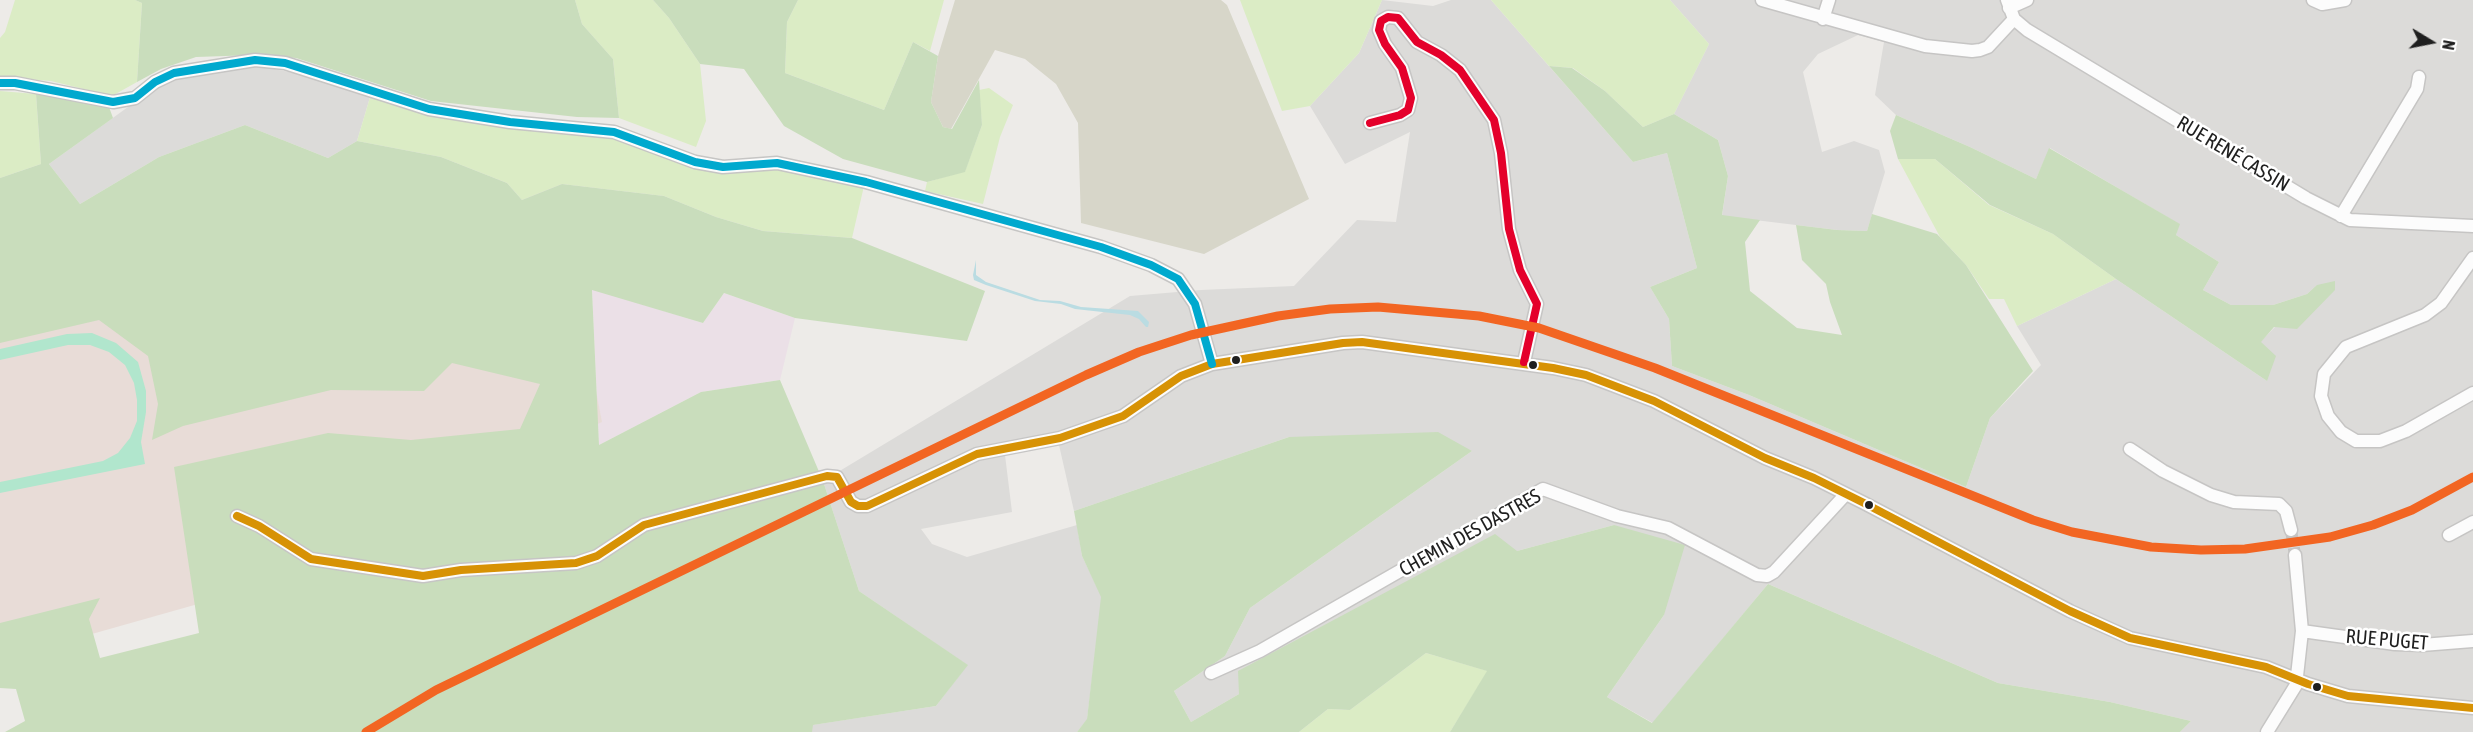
<!DOCTYPE html>
<meta charset="utf-8">
<style>
body{margin:0}
#map{position:relative;width:2473px;height:732px;overflow:hidden;background:#edebe8;font-family:"Asap Condensed",sans-serif}
canvas{display:block}
.north{position:absolute;left:2401px;top:12px;width:60px;height:60px;-webkit-text-stroke:4px #fff;paint-order:stroke;rotate:100deg;font-size:16px;font-weight:700;line-height:24px;text-align:center;color:#1f1f1f}
.north::after{content:'';display:block;margin:auto;width:21px;height:27px;background:#1f1f1f;clip-path:polygon(50% 0,100% 100%,50% 72%,0 100%)}
</style>
<div id="map">
<canvas width="2473" height="732"></canvas>
<div class="north">N</div>
</div>
<script>
const c = document.querySelector('canvas').getContext('2d');
c.lineJoin = 'round';
function fillPath(path, color) {
  c.fillStyle = color;
  c.fill(path, 'evenodd');
}
function toPath(rows) {
  const path = new Path2D();
  for (const r of rows) {
    path.moveTo(r[0], r[1]);
    for (let i = 2; i < r.length; i += 2) path.lineTo(r[i], r[i + 1]);
  }
  return path;
}
function strokePath(path, color, width, dash) {
  c.strokeStyle = color;
  c.lineWidth = width;
  c.lineCap = dash ? 'butt' : 'round';
  c.setLineDash(dash || []);
  c.stroke(path);
}
function write(font, color, halo, rows, align = 'center') {
  c.font = font + ' "Asap Condensed",sans-serif';
  c.lineWidth = 5;
  c.setLineDash([]);
  c.textBaseline = 'middle';
  c.strokeStyle = halo;
  c.fillStyle = color;
  for (const [text, x, y, turn = 0] of rows) {
    c.save();
    c.translate(x, y);
    c.rotate((+turn || 0) * Math.PI / 180);
    c.textAlign = isNaN(turn) ? turn : align;
    if (halo) c.strokeText(text, 0, 0);
    c.fillText(text, 0, 0);
    c.restore();
  }
}
fillPath(toPath([
 [1382,0,1433,6,1451,0,1491,0,1633,162,1667,153,1697,268,1650,287,1669,319,1672,366,1749,395,1966,487,1990,418,2041,365,2017,326,2116,279,2267,381,2260,342,2317,285,2307,294,2273,305,2231,305,2203,290,2219,262,2176,235,2179,224,2050,148,2036,179,1970,147,1896,115,1875,95,1884,42,1858,35,1818,54,1803,72,1822,152,1854,141,1879,150,1885,172,1867,231,1837,230,1722,216,1728,176,1718,140,1674,114,1709,44,1670,0,2473,0,2473,732,2180,732,2191,721,2110,702,1998,683,1768,584,1653,723,1607,697,1664,615,1614,525,1517,551,1239,694,1191,722,1174,691,1225,656,1250,608,1472,451,1289,437,1074,511,1059,445,1023,450,1005,455,1012,512,921,529,932,544,967,557,1077,525,1082,556,1102,597,1087,720,1077,732,812,732,812,725,936,706,967,665,859,591,823,481,1130,296,1201,290,1294,286,1357,220,1396,222,1410,132,1345,164,1310,106,1359,53],
 [259,66,314,77,371,94,357,141,328,158,245,125,159,157,80,204,49,164,164,81,232,68]
]), '#dcdbd9');
fillPath(toPath([
 [592,289,703,323,724,293,795,318,780,380,701,392,599,445]
]), '#ebe0e7');
fillPath(toPath([
 [0,289,578,298,602,422,205,602,0,660]
]), '#e8dcd7');
fillPath(toPath([
 [955,0,1221,0,1227,5,1309,199,1204,254,1081,223,1078,123,1056,84,1025,59,995,50,951,129,943,127,931,102,938,56]
]), '#d7d6c9');
fillPath(toPath([
 [15,0,135,0,142,3,137,82,112,96,51,81,0,77,0,38,5,32],
 [575,0,653,0,669,18,700,64,706,121,696,147,619,118,613,59,582,24],
 [798,0,944,0,930,51,913,42,884,110,785,73,787,22],
 [1240,0,1382,0,1359,53,1310,106,1282,111],
 [1491,0,1670,0,1709,44,1674,114,1643,127,1605,91,1573,68,1549,66],
 [989,88,1013,105,1000,137,983,204,925,191,927,182,965,171,982,125,979,90],
 [0,91,36,94,41,164,0,178],
 [371,94,599,132,706,170,783,169,864,186,852,238,763,231,716,217,664,196,562,184,522,200,507,183,441,157,357,141],
 [1898,159,1935,159,1989,205,2053,234,2116,279,2017,326,2004,299,1989,299,1966,265,1940,237],
 [1426,653,1488,671,1450,732,1299,732,1328,709,1350,710]
]), '#dbecc5');
fillPath(toPath([
 [135,0,575,0,582,24,613,59,619,118,577,117,431,101,296,58,255,55,196,57,161,69,137,82,142,3],
 [653,0,798,0,787,22,785,73,884,110,913,42,938,56,931,102,943,127,952,129,979,80,982,125,965,172,927,182,843,159,784,126,744,69,700,64,669,18],
 [1549,66,1572,68,1605,91,1643,127,1674,114,1718,140,1728,176,1722,215,1760,220,1745,242,1750,291,1797,328,1842,335,1830,302,1826,284,1802,260,1796,225,1837,230,1867,231,1872,214,1937,234,1966,265,2033,371,1990,418,1966,487,1749,395,1672,366,1669,319,1650,287,1697,268,1667,153,1633,162],
 [36,94,109,107,113,118,49,164,80,204,159,157,245,125,328,158,357,141,441,157,507,183,522,200,562,184,664,196,716,217,763,231,852,238,985,291,967,341,795,318,724,293,703,323,592,290,599,445,701,392,780,380,823,481,859,591,968,665,936,706,813,725,812,732,5,732,25,721,16,689,0,688,0,623,100,598,89,619,100,658,199,633,174,467,328,433,411,440,520,429,540,384,452,363,424,391,331,390,183,426,152,440,158,404,148,356,99,320,0,343,0,178,41,164],
 [1896,115,1970,147,2036,179,2049,148,2180,224,2176,235,2219,262,2203,290,2231,305,2273,305,2307,294,2317,285,2335,281,2335,290,2297,329,2274,327,2261,342,2276,356,2267,381,2116,279,2053,234,1990,205,1935,159,1898,159,1890,131],
 [1438,432,1472,451,1250,608,1225,656,1174,691,1191,722,1239,694,1238,671,1495,534,1517,551,1614,525,1685,545,1664,615,1607,697,1652,723,1768,584,1998,683,2110,702,2191,721,2180,732,1450,732,1487,671,1426,653,1350,710,1328,709,1299,732,1077,732,1087,719,1101,597,1082,556,1074,511,1289,437]
]), '#c9ddbc');
fillPath(toPath([
 [92,333,116,343,138,362,146,391,146,412,141,442,145,464,0,493,0,482,103,461,118,453,130,438,137,421,137,400,134,383,125,365,109,352,90,345,68,345,0,360,0,349,67,334]
]), '#b1e6cd');
fillPath(toPath([
 [976,260,976,275,986,282,1040,300,1060,301,1081,307,1138,311,1149,322,1148,327,1146,327,1139,319,1130,315,1075,309,1061,304,1035,301,986,285,974,280,973,275]
]), '#badce2');
strokePath(toPath([
 [2291,530,2295,555]
]), '#c4c2c0', 12, [12, 6]);
const minor = toPath([
 [1762,0,1925,46,1972,51,1980,50,1988,47,2014,19],
 [2007,0,2014,19,2027,30,2306,198,2350,220,2473,226],
 [2313,0,2322,4,2345,0],
 [2009,8,2027,0],
 [1823,19,1829,0],
 [0,83,15,83,113,102,135,98,155,82,174,73,255,60,285,63,429,109,510,122,614,132,695,162,723,167,777,163,866,182,1101,247,1151,265,1178,279,1195,304,1212,364],
 [1370,123,1400,115,1408,110,1411,98,1402,68,1385,44,1379,30,1381,21,1388,17,1398,18,1417,42,1441,55,1460,70,1494,120,1501,153,1509,229,1520,270,1537,304,1524,362],
 [2341,216,2417,89,2419,77],
 [2473,258,2441,303,2425,315,2346,347,2324,374,2321,396,2328,416,2341,432,2356,441,2380,441,2406,431,2473,393],
 [2130,449,2163,471,2211,495,2234,502,2279,504,2286,511,2291,530],
 [237,516,259,526,311,559,423,576,461,570,576,563,597,556,644,525,827,476,837,477,851,502,858,506,867,506,977,454,1060,438,1123,416,1181,376,1212,364,1343,343,1362,342,1553,368,1586,375,1654,401,1765,458,1814,478,1864,503,2070,611,2130,638,2266,667,2308,684,2348,696,2473,708],
 [2449,535,2473,522],
 [2302,631,2395,644,2422,645,2473,641],
 [1211,673,1260,651,1543,489,1617,516,1668,528,1757,575,1767,576,1774,572,1846,494],
 [2267,732,2296,685,2302,631,2295,555]
]);
strokePath(minor, '#c6c5c4', 15);
strokePath(minor, '#fcfcfc', 12);
strokePath(toPath([
 [237,516,259,526,311,559,423,576,461,570,576,563,597,556,644,525,827,476,837,477,851,502,858,506,867,506,977,454,1060,438,1123,416,1181,376,1212,364,1343,343,1362,342,1553,368,1586,375,1654,401,1765,458,1814,478,1864,503,2070,611,2130,638,2266,667,2308,684,2348,696,2473,708]
]), '#d79205', 8);
strokePath(toPath([
 [0,83,15,83,113,102,135,98,155,82,174,73,255,60,285,63,429,109,510,122,614,132,695,162,723,167,777,163,866,182,1101,247,1151,265,1178,279,1195,304,1212,364]
]), '#00a9ce', 8);
strokePath(toPath([
 [1370,123,1400,115,1408,110,1411,98,1402,68,1385,44,1379,30,1381,21,1388,17,1398,18,1417,42,1441,55,1460,70,1494,120,1501,153,1509,229,1520,270,1537,304,1524,362]
]), '#e4002b', 8);
strokePath(toPath([
 [366,732,436,690,1086,375,1139,352,1191,335,1278,316,1330,309,1378,307,1479,316,1539,328,1655,368,2033,520,2072,532,2151,547,2201,550,2245,549,2330,537,2373,525,2412,510,2473,477]
]), '#f26522', 9);
for (const [x, y, r, color] of [
 [1236,360,5,"#1f1f1f"],
 [1533,365,5,"#1f1f1f"],
 [1869,505,5,"#1f1f1f"],
 [2317,687,5,"#1f1f1f"]
]) {
  const dot = new Path2D();
  dot.arc(x, y, r, 0, 2 * Math.PI);
  c.fillStyle = color;
  c.fill(dot);
  strokePath(dot, '#fff', 2);
}
write('20px', '#1f1f1f', '#fff', [
 ["RUE RENÉ CASSIN",2233,154,31],
 ["CHEMIN DES DASTRES",1470,533,-29],
 ["RUE PUGET",2387,640,5]
]);
</script>
